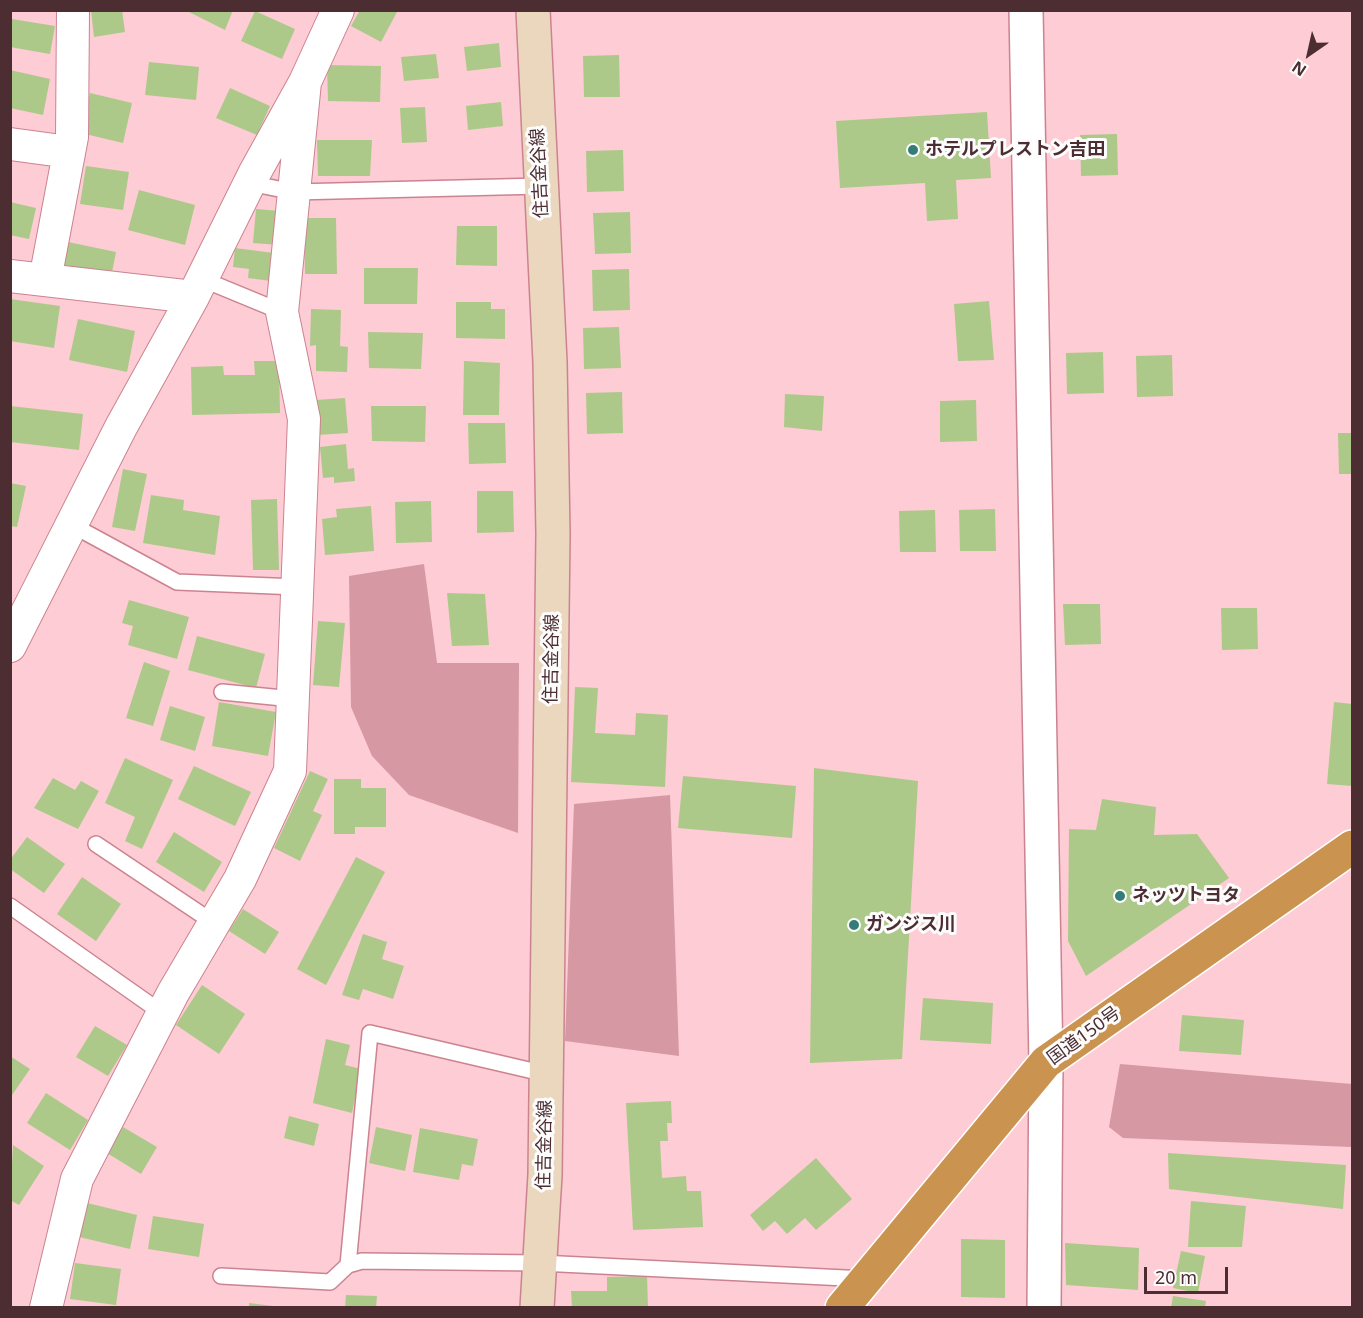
<!DOCTYPE html>
<meta charset="utf-8">
<style>
body{margin:0}
#map{position:relative;width:1363px;height:1318px;overflow:hidden;background:#fdccd4;font-family:"Noto Sans",sans-serif}
canvas{display:block}
.frame{position:absolute;inset:0;border:12px solid #4b2d32;pointer-events:none}
.north{position:absolute;left:1279px;top:24px;width:60px;height:60px;-webkit-text-stroke:4px #fcfcfc;paint-order:stroke;rotate:214deg;font-size:16px;font-weight:700;line-height:24px;text-align:center;color:#4b2d32}
.north::after{content:'';display:block;margin:auto;width:21px;height:27px;background:#4b2d32;clip-path:polygon(50% 0,100% 100%,50% 72%,0 100%)}
.scale{position:absolute;left:1144px;top:1267px;width:84px;height:27px;box-sizing:border-box;border:3px solid #4b2d32;border-top:0;padding-left:8px;font-size:18px;line-height:21px;white-space:nowrap;color:#4b2d32;-webkit-text-stroke:4px #fcfcfc;paint-order:stroke}
</style>
<div id="map">
<canvas width="1363" height="1318"></canvas>
<div class="frame"></div>
<div class="north">N</div>
<div class="scale">20 m</div>
</div>
<script>
const c = document.querySelector('canvas').getContext('2d');
c.lineJoin = 'round';
function fillPath(path, color) {
  c.fillStyle = color;
  c.fill(path, 'evenodd');
}
function toPath(rows) {
  const path = new Path2D();
  for (const r of rows) {
    path.moveTo(r[0], r[1]);
    for (let i = 2; i < r.length; i += 2) path.lineTo(r[i], r[i + 1]);
  }
  return path;
}
function strokePath(path, color, width, dash) {
  c.strokeStyle = color;
  c.lineWidth = width;
  c.lineCap = dash ? 'butt' : 'round';
  c.setLineDash(dash || []);
  c.stroke(path);
}
function write(font, color, halo, rows, align = 'center') {
  c.font = font + ' "Noto Sans","Noto Sans JP",sans-serif';
  c.lineWidth = 6;
  c.setLineDash([]);
  c.textBaseline = 'middle';
  c.strokeStyle = halo;
  c.fillStyle = color;
  for (const [text, x, y, turn = 0] of rows) {
    c.save();
    c.translate(x, y);
    c.rotate((+turn || 0) * Math.PI / 180);
    c.textAlign = isNaN(turn) ? turn : align;
    if (halo) c.strokeText(text, 0, 0);
    c.fillText(text, 0, 0);
    c.restore();
  }
}
fillPath(toPath([
 [424,564,437,663,519,663,518,833,409,795,372,756,351,707,349,576],
 [670,795,679,1056,565,1041,574,804],
 [1120,1064,1352,1084,1352,1147,1123,1138,1109,1127]
]), '#d698a2');
fillPath(toPath([
 [91,10,122,10,125,32,94,37],
 [185,10,233,10,225,30],
 [360,10,397,12,381,42,351,26],
 [255,11,295,29,282,59,241,41],
 [12,19,55,26,50,54,10,47],
 [499,43,501,67,467,71,464,47],
 [436,54,439,78,404,81,401,57],
 [619,55,620,97,584,97,583,56],
 [149,62,199,67,196,100,145,95],
 [327,65,381,66,380,102,328,101],
 [10,70,50,79,43,115,10,108],
 [230,88,270,106,257,135,216,118],
 [90,93,132,103,123,143,81,133],
 [501,102,503,126,468,130,466,106],
 [425,107,427,142,402,143,400,108],
 [987,112,991,178,956,180,958,219,927,221,925,183,840,188,836,121],
 [1117,134,1118,175,1081,176,1080,135],
 [317,140,372,140,370,176,318,176],
 [623,150,624,191,587,192,586,151],
 [86,166,129,172,123,210,80,204],
 [139,190,195,205,185,245,128,230],
 [10,202,36,208,29,239,10,235],
 [256,209,281,211,279,245,253,243],
 [630,212,631,253,595,254,593,213],
 [304,218,336,218,337,274,305,274],
 [457,226,497,226,497,266,456,265],
 [68,242,116,252,111,277,63,267],
 [235,248,274,253,271,281,248,278,249,269,233,267],
 [364,268,418,268,417,304,364,304],
 [629,269,630,310,593,311,592,270],
 [10,299,60,306,54,348,10,341],
 [989,301,994,360,958,361,954,304],
 [456,302,491,302,491,309,505,309,505,339,456,338],
 [311,309,341,310,340,346,348,347,347,372,316,371,316,345,310,346],
 [78,319,135,331,127,372,69,360],
 [619,327,621,368,584,369,583,328],
 [368,332,423,333,421,369,369,368],
 [1103,352,1104,393,1067,394,1066,353],
 [1172,355,1173,396,1137,397,1136,356],
 [254,361,279,361,280,413,192,415,191,367,223,366,224,375,255,375],
 [464,361,500,363,499,415,463,415],
 [622,392,623,433,587,434,586,393],
 [785,394,824,396,822,431,784,427],
 [345,398,348,433,318,435,316,400],
 [976,400,977,441,940,442,940,401],
 [10,406,83,414,79,450,10,442],
 [371,406,426,406,425,442,372,441],
 [468,423,505,423,506,463,469,464],
 [1338,433,1352,433,1352,474,1339,474],
 [346,444,348,469,354,468,355,481,334,483,334,477,323,478,320,447],
 [123,469,147,474,135,531,112,527],
 [10,483,26,486,17,527,10,526],
 [477,491,513,491,514,532,477,533],
 [151,495,184,500,183,510,220,516,215,555,143,543],
 [277,499,279,570,253,570,251,500],
 [431,501,432,542,396,543,395,502],
 [371,506,374,551,325,555,322,519,337,517,336,509],
 [995,509,996,551,960,551,959,510],
 [935,510,936,552,900,552,899,511],
 [447,593,485,594,489,645,452,646],
 [129,600,189,617,177,659,128,645,133,626,122,623],
 [1063,604,1100,604,1101,644,1065,645],
 [1221,608,1257,608,1258,649,1222,650],
 [318,621,345,623,339,687,313,685],
 [197,636,265,654,256,688,188,670],
 [144,662,170,671,153,726,126,718],
 [575,687,598,688,595,733,635,735,636,713,668,715,665,787,571,782],
 [219,702,276,712,268,756,212,746],
 [1334,702,1352,704,1352,786,1327,784],
 [170,706,205,717,195,751,160,740],
 [125,758,173,780,142,849,125,841,135,817,105,803],
 [194,766,251,792,235,826,178,799],
 [814,768,918,781,902,1059,810,1063],
 [310,771,328,779,313,811,322,815,300,861,274,848],
 [683,776,796,786,792,838,678,828],
 [53,778,75,790,81,781,99,791,78,829,34,808],
 [334,779,361,779,361,788,386,788,386,827,355,827,355,834,334,834],
 [1102,799,1156,807,1154,835,1197,834,1229,878,1086,976,1068,941,1069,829,1096,830],
 [174,832,222,862,204,892,156,862],
 [27,837,65,864,44,893,10,869,10,860],
 [356,857,385,872,326,985,297,969],
 [82,877,121,904,96,941,57,914],
 [243,909,279,932,265,954,229,931],
 [363,934,387,942,382,959,404,966,393,999,363,989,359,1000,342,995],
 [202,985,245,1014,219,1054,176,1025],
 [923,998,993,1003,991,1044,920,1040],
 [1182,1015,1244,1020,1241,1055,1179,1051],
 [95,1026,127,1045,108,1076,76,1057],
 [326,1039,350,1045,345,1065,361,1069,352,1113,313,1103],
 [10,1056,30,1069,10,1098],
 [46,1093,88,1120,70,1150,27,1123],
 [671,1101,672,1123,667,1123,668,1141,660,1141,662,1178,686,1176,687,1191,701,1191,703,1227,633,1230,626,1103],
 [289,1116,319,1124,314,1146,284,1138],
 [123,1127,157,1147,141,1174,107,1153],
 [376,1127,412,1135,405,1171,369,1163],
 [420,1128,478,1139,473,1166,462,1164,459,1180,413,1172],
 [13,1145,44,1166,19,1205,10,1200],
 [1168,1153,1346,1165,1343,1209,1169,1189],
 [816,1158,852,1199,816,1230,805,1218,787,1234,775,1221,763,1231,750,1215],
 [1191,1201,1246,1206,1242,1247,1188,1247],
 [83,1202,137,1215,130,1249,75,1236],
 [153,1216,204,1224,199,1257,148,1249],
 [961,1239,1005,1240,1005,1298,961,1297],
 [1065,1243,1139,1248,1138,1290,1066,1285],
 [1181,1251,1205,1256,1198,1293,1173,1288],
 [75,1263,121,1269,116,1305,70,1299],
 [647,1276,648,1308,572,1308,571,1291,607,1291,607,1277],
 [346,1295,377,1296,376,1308,345,1308],
 [1173,1296,1206,1301,1205,1308,1171,1308],
 [249,1303,273,1306,273,1308,249,1308]
]), '#adc989');
const service = toPath([
 [249,183,294,192,541,186],
 [202,279,282,312],
 [72,525,177,582,297,587],
 [222,692,293,699],
 [96,844,214,923],
 [10,906,162,1013],
 [546,1074,370,1033,348,1265,362,1261,540,1263,866,1279],
 [221,1276,330,1282,348,1265]
]);
const minor = toPath([
 [10,144,69,152],
 [10,276,193,297],
 [45,280,72,137,73,10],
 [10,646,121,427,193,297,254,174,305,82,338,10],
 [46,1308,77,1179,173,993,240,879,290,771,304,419,282,312,305,82]
]);
const tertiary = toPath([
 [1026,10,1046,1062,1044,1308]
]);
const secondary = toPath([
 [533,10,550,362,553,534,545,1175,537,1308]
]);
const trunk = toPath([
 [842,1308,1046,1062,1352,847]
]);
strokePath(service, '#cc8390', 18);
strokePath(minor, '#cc8390', 34);
strokePath(tertiary, '#cc8390', 36);
strokePath(secondary, '#cc8390', 36);
strokePath(trunk, '#fff', 36);
strokePath(service, '#fff', 15);
strokePath(minor, '#fff', 32);
strokePath(tertiary, '#fff', 33);
strokePath(secondary, '#ebd7be', 33);
strokePath(trunk, '#ca9450', 33);
for (const [x, y, r, color] of [
 [913,150,6,"#347c76"],
 [1120,896,6,"#347c76"],
 [854,925,6,"#347c76"]
]) {
  const dot = new Path2D();
  dot.arc(x, y, r, 0, 2 * Math.PI);
  c.fillStyle = color;
  c.fill(dot);
  strokePath(dot, '#fcfcfc', 2);
}
write('bold 18px', '#4b2d32', '#fcfcfc', [
 ["ホテルプレストン吉田",925,150],
 ["ネッツトヨタ",1132,896],
 ["ガンジス川",866,925]
], 'left');
write('18px', '#4b2d32', '#fcfcfc', [
 ["住吉金谷線",540,173,-93],
 ["住吉金谷線",552,659,-89],
 ["国道150号",1084,1036,-36],
 ["住吉金谷線",545,1145,-89]
]);
</script>
